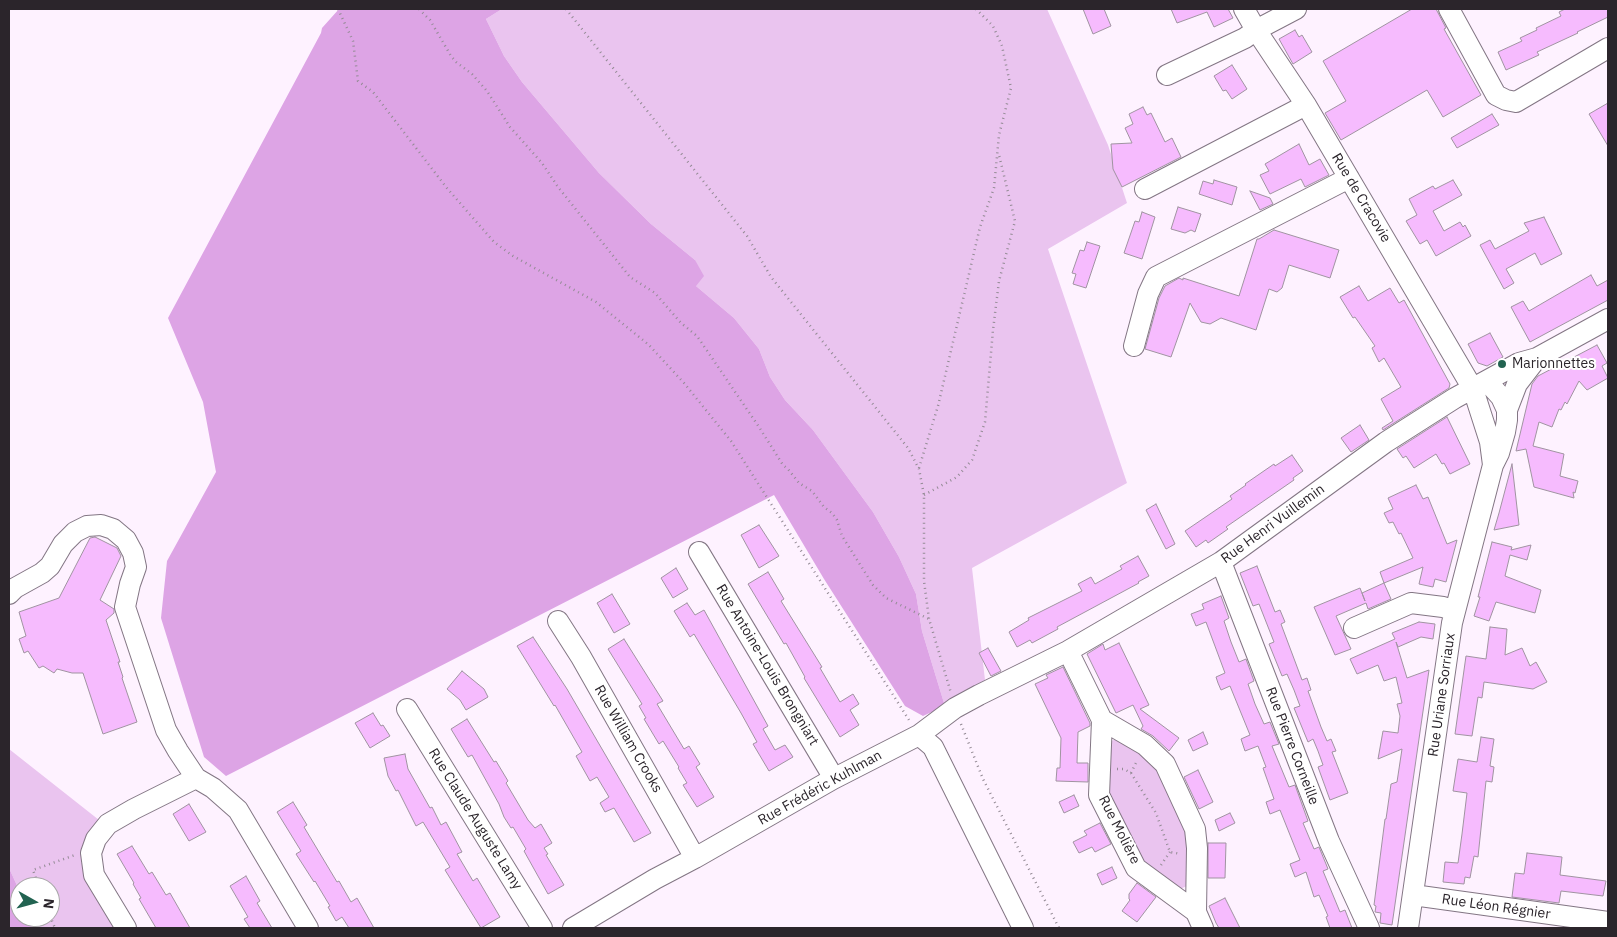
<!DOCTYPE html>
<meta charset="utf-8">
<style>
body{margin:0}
#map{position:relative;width:1617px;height:937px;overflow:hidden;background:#fef2ff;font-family:"IBM Plex Sans",sans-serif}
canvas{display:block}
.frame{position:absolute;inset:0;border:10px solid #2b252b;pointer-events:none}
.north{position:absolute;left:10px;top:877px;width:50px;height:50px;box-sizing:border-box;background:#fff;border:1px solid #aaa8aa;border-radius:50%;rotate:97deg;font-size:14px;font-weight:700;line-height:20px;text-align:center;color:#2b252b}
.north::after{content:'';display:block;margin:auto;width:18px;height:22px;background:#226351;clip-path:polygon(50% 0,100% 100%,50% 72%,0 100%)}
</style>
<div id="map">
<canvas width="1617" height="937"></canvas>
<div class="frame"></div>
<div class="north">N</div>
</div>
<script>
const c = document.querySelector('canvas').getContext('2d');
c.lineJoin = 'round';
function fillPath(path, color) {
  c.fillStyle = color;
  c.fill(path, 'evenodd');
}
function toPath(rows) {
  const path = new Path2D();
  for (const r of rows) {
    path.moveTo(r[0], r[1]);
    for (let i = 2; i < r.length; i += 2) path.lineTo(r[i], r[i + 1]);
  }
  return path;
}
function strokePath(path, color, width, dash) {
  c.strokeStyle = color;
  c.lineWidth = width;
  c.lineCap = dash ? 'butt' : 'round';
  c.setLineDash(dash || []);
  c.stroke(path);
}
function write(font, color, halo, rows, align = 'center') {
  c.font = font + ' "IBM Plex Sans",sans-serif';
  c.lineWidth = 4;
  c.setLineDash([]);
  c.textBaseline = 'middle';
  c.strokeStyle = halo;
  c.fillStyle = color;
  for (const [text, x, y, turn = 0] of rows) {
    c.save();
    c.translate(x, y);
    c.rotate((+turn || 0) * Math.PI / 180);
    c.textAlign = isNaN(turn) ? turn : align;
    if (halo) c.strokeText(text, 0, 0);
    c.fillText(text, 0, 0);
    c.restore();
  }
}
fillPath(toPath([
 [502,9,1047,9,1108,145,1127,203,1048,249,1127,483,972,568,985,680,944,703,922,631,916,594,899,557,873,512,813,430,785,400,770,377,759,349,734,318,696,286,695,260,651,224,599,173,522,82,504,56,486,19],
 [1117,739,1151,760,1163,774,1194,838,1187,886,1180,889,1139,863,1106,792,1106,748,1111,741],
 [9,749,99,820,81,862,117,928,36,928,31,917,50,917,50,887,20,887,20,892,9,868]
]), '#eac4ef');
fillPath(toPath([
 [339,9,502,9,486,19,504,56,522,82,599,173,651,224,695,260,704,276,696,286,734,318,759,349,770,377,785,400,813,430,873,512,899,557,916,594,922,631,944,703,934,711,923,716,905,706,824,579,774,495,226,776,204,757,161,618,167,561,216,472,203,402,168,318,321,33,322,28],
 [9,868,20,892,20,917,31,917,36,928,9,928]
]), '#dda4e5');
const building = toPath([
 [1083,9,1104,9,1111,26,1093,34,1083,9],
 [1171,9,1228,9,1233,18,1214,27,1207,12,1177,23,1171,9],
 [1412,9,1436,9,1446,28,1444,29,1481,95,1443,117,1427,90,1341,140,1325,113,1346,101,1323,61,1412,9],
 [1565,9,1608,9,1608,17,1577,32,1578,33,1537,52,1539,55,1506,70,1498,52,1522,41,1520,38,1537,30,1536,28,1561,16,1559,12,1565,9],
 [1295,30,1299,37,1302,35,1312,52,1293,64,1279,39,1295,30],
 [1232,65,1247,89,1232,99,1226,90,1223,91,1214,76,1232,65],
 [1608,103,1608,146,1589,114,1608,103],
 [1143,107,1147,115,1151,113,1165,142,1172,138,1181,157,1122,187,1113,169,1111,144,1132,143,1125,128,1133,124,1129,114,1143,107],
 [1492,114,1499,125,1457,148,1451,138,1492,114],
 [1299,144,1309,165,1320,159,1329,175,1305,187,1301,179,1270,194,1260,175,1269,171,1265,164,1299,144],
 [1214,180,1237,187,1232,205,1199,194,1203,181,1213,184,1214,180],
 [1453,180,1462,195,1433,211,1444,231,1460,222,1463,227,1465,225,1471,236,1436,256,1427,240,1420,244,1406,221,1417,215,1409,199,1433,186,1435,189,1453,180],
 [1250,191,1270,198,1273,204,1260,210,1250,191],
 [1178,207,1201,214,1195,232,1191,230,1185,233,1171,229,1178,207],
 [1142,212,1155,217,1142,259,1124,253,1135,221,1139,222,1142,212],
 [1544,217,1562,254,1541,265,1535,253,1506,269,1514,283,1504,289,1480,245,1490,240,1495,249,1529,231,1524,223,1544,217],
 [1274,230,1339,250,1330,278,1289,265,1282,288,1277,292,1269,289,1256,330,1221,318,1210,324,1201,322,1190,303,1171,357,1145,349,1159,298,1165,286,1179,278,1183,280,1183,278,1239,296,1257,239,1259,239,1274,230],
 [1087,242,1100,246,1086,288,1073,284,1076,274,1072,273,1080,250,1084,251,1087,242],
 [1591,275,1597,286,1608,280,1608,300,1530,342,1511,307,1523,301,1529,311,1591,275],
 [1359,286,1368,301,1390,288,1399,303,1404,300,1450,384,1449,388,1383,430,1382,428,1393,421,1381,399,1401,387,1384,358,1379,362,1372,348,1375,346,1355,317,1353,318,1340,297,1359,286],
 [1490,333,1503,357,1487,366,1478,363,1468,344,1490,333],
 [1597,345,1607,363,1602,366,1608,378,1587,390,1579,381,1567,404,1565,402,1561,410,1559,409,1552,427,1539,422,1533,446,1564,454,1560,476,1578,481,1575,493,1573,492,1574,498,1534,487,1526,449,1516,451,1532,384,1538,376,1597,345],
 [1447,417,1470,464,1450,474,1444,463,1442,464,1436,454,1414,468,1406,456,1403,458,1397,449,1447,417],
 [1360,425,1369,440,1351,452,1341,438,1360,425],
 [1292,455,1303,471,1293,478,1294,480,1226,527,1228,529,1208,543,1206,540,1196,547,1185,531,1232,499,1230,496,1246,485,1245,484,1274,464,1275,466,1292,455],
 [1512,464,1519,525,1494,530,1499,513,1512,464],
 [1416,485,1423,499,1428,497,1447,544,1457,540,1446,582,1435,579,1433,587,1419,584,1423,567,1384,583,1380,572,1413,558,1401,533,1399,534,1393,522,1389,523,1384,513,1393,509,1388,498,1416,485],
 [1156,504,1175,544,1166,549,1146,510,1156,504],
 [759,525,779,556,759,568,741,535,759,525],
 [95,537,117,548,121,556,100,600,114,609,114,613,106,620,120,662,118,662,123,677,122,678,137,722,103,734,83,673,72,673,57,669,54,673,43,666,39,668,28,651,24,653,19,639,26,636,19,612,59,598,90,538,95,537],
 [1492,542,1512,547,1511,550,1531,545,1527,560,1510,555,1505,576,1541,590,1535,613,1496,602,1489,621,1474,616,1480,597,1478,597,1492,542],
 [1138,556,1149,576,1138,582,1139,583,1057,627,1058,629,1032,643,1030,640,1017,647,1009,632,1029,620,1028,618,1082,591,1078,584,1091,577,1095,584,1122,569,1120,566,1138,556],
 [1257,566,1275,612,1280,610,1285,622,1281,624,1302,680,1307,678,1311,690,1308,691,1321,727,1327,741,1331,739,1336,751,1332,752,1348,793,1330,800,1318,767,1323,765,1318,751,1313,739,1308,742,1294,708,1300,706,1294,690,1287,674,1282,676,1269,644,1274,642,1259,604,1253,606,1240,573,1257,566],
 [676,568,688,589,673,598,661,578,676,568],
 [768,572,784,599,781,601,822,667,820,668,840,702,853,694,859,704,850,710,859,725,840,737,804,678,805,677,786,643,784,644,748,584,768,572],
 [1384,583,1391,599,1368,609,1366,603,1336,616,1351,649,1335,655,1314,607,1360,588,1365,601,1362,593,1384,583],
 [612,594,630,624,614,633,597,603,612,594],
 [1221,596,1229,618,1224,621,1231,642,1239,662,1246,659,1254,681,1248,684,1255,704,1264,724,1270,722,1279,744,1272,746,1289,787,1295,785,1308,821,1303,823,1314,849,1319,847,1326,864,1328,869,1323,871,1340,912,1345,910,1352,928,1330,928,1326,917,1328,916,1319,895,1314,897,1306,872,1295,877,1290,864,1300,860,1280,810,1270,814,1266,802,1274,799,1263,768,1266,767,1258,746,1245,751,1241,739,1250,735,1230,686,1221,690,1218,683,1216,677,1225,673,1206,622,1196,626,1191,614,1204,609,1202,604,1221,596],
 [687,603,695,615,704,610,768,726,763,729,775,750,785,745,793,757,769,771,753,744,757,742,741,713,694,634,690,637,674,611,687,603],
 [1419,622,1435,624,1433,639,1421,637,1398,647,1396,642,1407,678,1429,670,1392,925,1380,923,1381,913,1375,912,1376,906,1374,905,1385,819,1386,819,1391,784,1397,782,1402,749,1378,759,1383,731,1398,733,1400,716,1397,704,1402,703,1396,677,1384,681,1378,665,1357,674,1350,659,1395,639,1392,633,1419,622],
 [1490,627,1507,629,1505,655,1522,648,1530,666,1536,662,1547,682,1533,689,1484,682,1482,698,1478,697,1472,736,1455,734,1466,656,1486,659,1490,627],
 [533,637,567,689,651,833,634,842,614,808,605,812,600,803,609,797,597,777,590,781,576,756,582,752,555,705,554,706,517,646,533,637],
 [624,639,663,701,657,704,684,749,689,746,700,764,696,767,714,797,697,807,683,785,687,783,678,768,679,767,663,741,659,744,644,719,646,718,639,706,642,704,608,649,624,639],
 [1119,643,1149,705,1140,709,1179,738,1169,751,1153,736,1141,729,1143,726,1133,705,1116,713,1087,654,1103,644,1105,650,1119,643],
 [988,648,1001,671,991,676,979,653,988,648],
 [1063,667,1090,723,1090,726,1078,732,1077,763,1088,763,1088,782,1056,781,1057,768,1060,768,1061,738,1035,684,1048,678,1046,675,1063,667],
 [462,671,484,689,488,697,466,710,460,700,447,689,462,671],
 [373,713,381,726,383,725,390,736,370,748,355,723,373,713],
 [467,719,494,762,496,761,508,781,506,783,528,820,535,828,541,824,552,843,544,848,548,854,546,855,564,885,548,894,524,851,526,849,513,827,511,828,504,817,499,804,472,755,468,757,451,729,467,719],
 [1203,732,1208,744,1193,751,1188,740,1203,732],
 [1481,737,1494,739,1490,766,1494,767,1492,782,1486,781,1478,857,1474,856,1470,878,1465,877,1464,884,1443,882,1445,862,1458,863,1462,834,1467,793,1453,791,1458,759,1477,762,1481,737],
 [405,754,408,769,430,808,432,807,441,825,446,822,462,852,457,854,473,881,477,878,500,917,481,928,445,870,450,867,423,822,416,826,398,790,396,791,388,776,384,758,405,754],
 [1198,770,1213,802,1199,809,1184,777,1198,770],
 [1074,795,1079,806,1064,813,1059,802,1074,795],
 [293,802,307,825,304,827,337,882,339,881,351,902,357,898,374,928,349,928,342,917,336,921,328,907,330,906,315,881,314,882,296,854,301,851,277,812,293,802],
 [189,804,206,832,189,841,173,814,189,804],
 [1230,813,1235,823,1219,831,1215,820,1230,813],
 [1100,823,1111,844,1095,852,1092,847,1079,853,1073,842,1087,835,1084,831,1100,823],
 [1208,843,1226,843,1225,878,1208,878,1208,843],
 [132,846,149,874,152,872,166,895,170,893,190,928,156,928,139,899,141,898,133,884,134,883,117,854,132,846],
 [1527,853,1562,857,1560,875,1606,881,1603,896,1561,891,1559,903,1512,897,1515,873,1524,874,1527,853],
 [1112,867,1117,878,1102,885,1097,874,1112,867],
 [246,876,260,901,257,903,272,928,250,928,244,919,248,917,230,886,246,876],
 [1137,883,1156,897,1137,922,1122,911,1130,900,1129,899,1129,894,1137,883],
 [1225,898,1240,928,1219,928,1216,923,1209,906,1225,898]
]);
fillPath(building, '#f6bbfe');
strokePath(building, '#a093a1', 1);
const minor = toPath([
 [1244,9,1256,30,1306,105,1473,389,1490,442,1493,465],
 [1449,9,1496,95,1506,100,1516,102,1608,48],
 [1167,75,1245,38,1256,30,1296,9],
 [1145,189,1306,105],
 [1134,346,1148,294,1156,277,1349,178],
 [1507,410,1517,384,1537,358],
 [699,552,829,770,833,779],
 [1221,562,1329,841,1369,928],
 [9,594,15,588,42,573,50,566,63,544,75,532,87,526,101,525,113,529,126,540,133,553,136,567,130,584,125,607,166,730,178,751,196,778,213,788,238,810,308,928],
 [558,621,581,657,695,858],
 [1354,628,1411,603,1443,607,1455,611],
 [1068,651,1102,720,1099,795,1136,868,1196,912],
 [407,709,542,928],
 [1102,720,1145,745,1165,764,1195,829,1197,848,1196,912,1203,928],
 [919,735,933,747,1023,928],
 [1413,895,1608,922],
 [126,928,94,875,91,853,96,839,108,824,134,809,196,778],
 [573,928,655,879,695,858,833,779,919,735,955,708,979,695,1068,651,1221,562,1386,442,1455,398,1519,363,1537,358,1608,319],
 [1408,928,1452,623,1493,465,1499,453,1505,432,1507,420,1507,410,1501,397,1492,387,1485,382]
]);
strokePath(minor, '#837684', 22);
strokePath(toPath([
 [338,9,353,41,358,81,373,92,446,187,494,242,513,256,596,302,649,345,684,383,731,441,909,720],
 [419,9,430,20,451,56,456,62,472,74,487,91,510,127,542,163,558,187,630,277,655,293,681,323,697,336,759,427,783,465,788,469,799,483,812,491,824,507,832,513,837,520,842,536,873,585,886,598,929,619],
 [566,9,747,236,771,277,908,448,919,469,924,495,924,581,929,619,951,693],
 [919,468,938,406,980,227,994,188,999,135,1011,88,1002,46,993,26,976,9],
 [924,495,957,477,972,460,985,422,993,330,999,281,1015,221,999,155],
 [961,724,983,779,1059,928],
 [1117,769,1124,769,1131,773,1156,813,1170,852,1181,854],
 [1131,773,1137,761],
 [1161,865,1170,852],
 [39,887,33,870,75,855],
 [50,916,55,928]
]), '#948b95', 2.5, [1, 4]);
strokePath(minor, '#fff', 20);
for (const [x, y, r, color] of [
 [1502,364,5,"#226351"]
]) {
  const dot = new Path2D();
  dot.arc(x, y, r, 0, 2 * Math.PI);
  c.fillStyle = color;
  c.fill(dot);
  strokePath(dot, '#fff', 2);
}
write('14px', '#2b252b', '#fff', [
 ["Rue de Cracovie",1361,198,59],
 ["Rue Henri Vuillemin",1273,524,-36],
 ["Rue Antoine-Louis Brongniart",767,665,59],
 ["Rue Uriane Sorriaux",1442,695,-82],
 ["Rue William Crooks",628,739,60],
 ["Rue Pierre Corneille",1292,746,69],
 ["Rue Frédéric Kuhlman",820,788,-29],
 ["Rue Claude Auguste Lamy",475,819,58],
 ["Rue Molière",1119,830,63],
 ["Rue Léon Régnier",1496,907,8]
]);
write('14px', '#2b252b', '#fff', [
 ["Marionnettes",1512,364]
], 'left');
</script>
